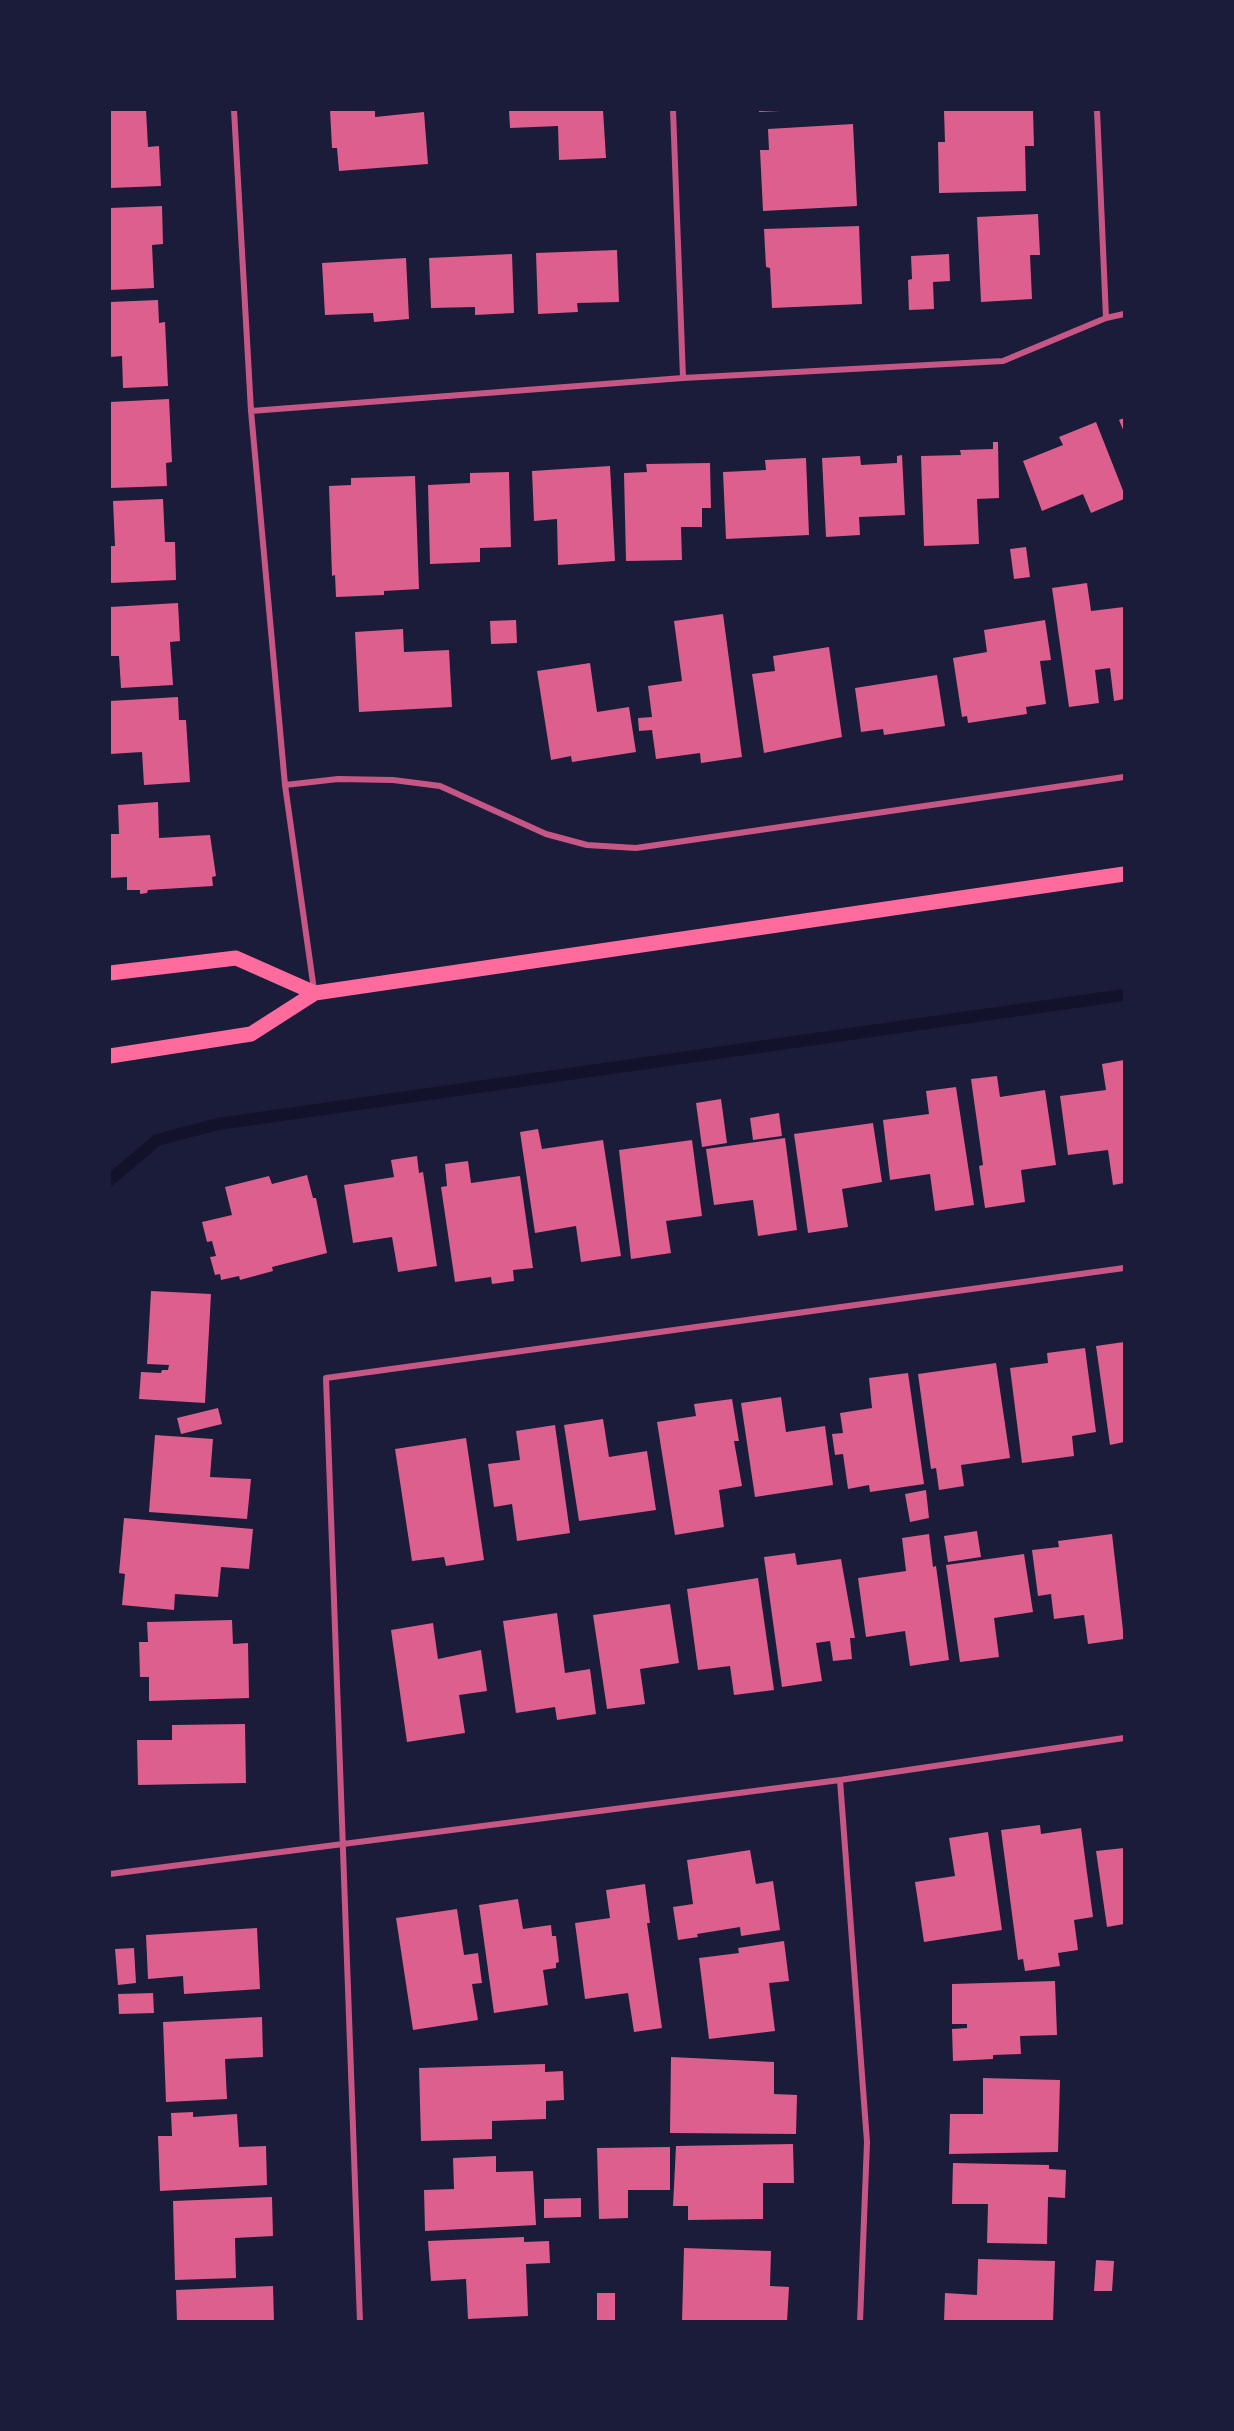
<!DOCTYPE html>
<style>
body{margin:0}
#map{position:relative;width:1234px;height:2431px;overflow:hidden;background:#1b1b3a;font-family:Literata,serif}
canvas{display:block}
.frame{position:absolute;inset:0;border:111px solid #1b1b3a;pointer-events:none}
</style>
<div id="map">
<canvas width="1234" height="2431"></canvas>
<div class="frame"></div>
</div>
<script>
const c = document.querySelector('canvas').getContext('2d');
c.lineJoin = 'round';
function toPath(rows) {
  const path = new Path2D();
  for (const r of rows) {
    path.moveTo(r[0], r[1]);
    for (let i = 2; i < r.length; i += 2) path.lineTo(r[i], r[i + 1]);
  }
  return path;
}
function strokePath(path, color, width, dash) {
  c.strokeStyle = color;
  c.lineWidth = width;
  c.lineCap = dash ? 'butt' : 'round';
  c.setLineDash(dash || []);
  c.stroke(path);
}
function fillPath(path, color) {
  c.fillStyle = color;
  c.fill(path, 'evenodd');
}
strokePath(toPath([
 [110,1180,157,1140,218,1124,1124,995]
]), '#12122b', 12);
fillPath(toPath([
 [110,110,146,110,148,147,159,146,161,186,110,188],
 [330,110,375,110,375,117,424,112,428,164,339,171,337,148,332,148],
 [509,110,603,110,606,158,559,160,558,126,510,128],
 [759,110,781,110,781,111,759,112],
 [1033,110,1034,146,1025,146,1026,191,939,193,938,142,945,142,944,111],
 [853,124,857,206,763,211,760,150,769,150,768,129],
 [162,206,163,244,152,245,154,288,110,290,110,208],
 [1038,214,1040,255,1030,255,1032,299,981,302,977,217],
 [859,226,862,304,772,308,770,268,766,267,764,229],
 [617,250,619,302,577,303,578,312,538,314,536,253],
 [512,254,514,313,475,315,475,307,431,308,429,258],
 [949,254,950,281,933,282,934,309,909,310,908,280,912,279,911,256],
 [406,258,409,319,374,322,373,313,325,315,322,263],
 [158,300,159,323,165,322,168,386,123,388,122,356,110,357,110,302],
 [169,399,172,462,166,463,167,486,110,488,110,402],
 [1124,418,1124,432,1119,420],
 [1096,422,1124,493,1124,499,1091,513,1083,494,1042,511,1023,461,1063,445,1059,437],
 [993,442,998,442,999,498,977,499,979,544,924,546,921,456,961,455,960,450,993,449],
 [902,455,905,515,859,517,860,535,826,537,822,458,860,456,861,465,897,463,897,456],
 [806,458,809,535,726,539,723,472,766,470,765,460],
 [710,463,711,508,702,508,702,527,681,527,682,560,626,561,624,473,647,472,646,464],
 [610,466,615,561,558,565,557,519,534,521,532,471],
 [509,472,511,547,480,548,480,562,430,564,428,485,470,483,470,473],
 [415,476,419,589,384,591,384,595,336,597,335,575,332,576,329,486,351,485,351,478],
 [163,499,165,542,175,542,176,580,110,583,110,546,115,546,113,501],
 [1026,547,1030,577,1014,579,1010,549],
 [1087,583,1091,611,1124,607,1124,699,1114,701,1110,668,1095,670,1099,703,1069,707,1052,588],
 [178,603,180,641,170,642,173,685,121,688,119,656,110,656,110,607],
 [723,614,742,757,701,763,700,753,656,759,652,730,639,731,638,718,652,717,648,686,682,681,674,621],
 [516,620,517,643,491,644,490,621],
 [1045,620,1051,660,1040,661,1046,704,1026,707,1027,714,968,723,967,716,962,717,953,658,987,652,984,630],
 [403,629,404,652,449,650,452,707,359,712,355,632],
 [829,647,842,737,764,753,752,674,775,671,773,656],
 [590,663,597,712,629,707,636,752,572,762,571,756,551,760,537,671],
 [937,675,945,726,884,735,883,729,861,732,855,688],
 [178,697,179,720,186,720,190,782,144,785,142,752,110,754,110,701],
 [158,802,159,838,210,835,216,876,212,877,213,886,148,890,147,893,140,894,140,890,127,890,127,877,110,878,110,834,119,834,118,805],
 [1124,1060,1124,1183,1113,1185,1108,1150,1068,1155,1060,1096,1106,1090,1102,1064],
 [997,1076,1000,1097,1045,1090,1056,1165,1021,1170,1025,1202,985,1208,979,1166,983,1165,971,1079],
 [956,1087,974,1205,935,1211,930,1174,890,1180,883,1120,929,1114,926,1091],
 [721,1099,727,1143,702,1147,696,1103],
 [779,1113,782,1136,753,1140,750,1118],
 [873,1123,882,1182,842,1189,848,1227,808,1233,794,1134],
 [538,1129,542,1149,603,1140,621,1256,581,1262,576,1226,535,1233,520,1132],
 [785,1138,797,1230,758,1236,753,1200,714,1205,706,1149],
 [692,1140,702,1216,666,1221,671,1253,631,1259,619,1150],
 [417,1156,419,1173,423,1172,437,1266,398,1272,392,1237,353,1243,344,1185,394,1177,391,1160],
 [468,1161,471,1183,520,1176,533,1268,513,1270,514,1281,492,1284,491,1277,455,1282,441,1187,447,1186,445,1164],
 [307,1175,313,1198,316,1198,327,1253,272,1267,273,1271,240,1280,239,1276,221,1280,220,1274,215,1275,210,1257,216,1256,212,1241,207,1242,202,1222,232,1215,225,1187,269,1176,272,1184],
 [151,1291,211,1294,205,1403,139,1399,141,1372,161,1373,162,1370,168,1370,169,1365,147,1364],
 [1124,1342,1124,1442,1110,1445,1096,1346],
 [1085,1348,1096,1432,1072,1436,1074,1456,1022,1463,1010,1368,1048,1363,1047,1353],
 [996,1363,1010,1458,961,1465,964,1486,939,1490,936,1468,931,1469,918,1374],
 [908,1373,924,1484,870,1492,869,1485,848,1489,843,1454,835,1455,832,1434,843,1433,840,1413,872,1408,869,1378],
 [781,1397,786,1432,825,1426,833,1485,755,1497,741,1403],
 [732,1399,739,1441,734,1441,742,1486,719,1490,724,1527,675,1535,657,1422,696,1416,694,1404],
 [218,1408,222,1424,181,1434,177,1418],
 [603,1419,609,1457,647,1451,656,1510,579,1521,564,1425],
 [555,1425,570,1533,517,1541,512,1504,494,1507,488,1464,520,1460,516,1431],
 [155,1435,213,1439,210,1477,251,1479,247,1519,149,1512],
 [466,1438,484,1560,446,1566,444,1557,412,1561,395,1449],
 [926,1490,929,1518,910,1522,905,1494],
 [124,1518,253,1529,249,1569,221,1567,218,1597,175,1594,174,1610,122,1605,125,1574,119,1573],
 [977,1531,981,1557,948,1562,944,1536],
 [929,1534,933,1567,936,1566,949,1660,910,1666,905,1631,866,1637,858,1578,906,1571,902,1538],
 [1112,1534,1124,1639,1088,1644,1084,1615,1054,1619,1051,1594,1038,1596,1032,1550,1059,1547,1058,1541],
 [795,1553,797,1565,841,1559,855,1638,850,1638,852,1659,833,1661,830,1641,816,1643,822,1681,782,1687,764,1557],
 [1024,1554,1033,1612,994,1618,999,1657,960,1662,946,1565],
 [758,1578,774,1690,734,1695,730,1666,698,1670,687,1589],
 [670,1604,679,1663,640,1669,645,1704,607,1709,593,1615],
 [557,1613,565,1673,590,1669,596,1714,557,1720,555,1707,516,1713,503,1621],
 [232,1620,233,1644,248,1643,249,1698,149,1701,149,1677,140,1677,139,1642,148,1642,147,1622],
 [433,1623,438,1659,481,1650,487,1691,459,1695,465,1733,407,1742,391,1630],
 [245,1724,246,1783,138,1785,137,1740,172,1740,172,1725],
 [1040,1825,1041,1834,1081,1828,1093,1917,1074,1920,1078,1950,1058,1953,1060,1966,1025,1971,1023,1959,1018,1960,1001,1830],
 [988,1832,1002,1930,924,1942,915,1882,955,1876,949,1838],
 [1124,1848,1124,1924,1107,1927,1096,1851],
 [750,1850,756,1884,773,1881,780,1930,741,1936,740,1927,697,1934,698,1937,678,1940,673,1907,693,1904,687,1860],
 [645,1884,650,1923,647,1923,662,2028,634,2032,628,1993,585,1999,575,1923,610,1918,606,1890],
 [518,1899,523,1929,551,1925,552,1936,556,1936,559,1962,556,1963,556,1968,543,1970,548,2005,494,2013,479,1905],
 [457,1909,464,1955,478,1953,482,1983,472,1984,478,2020,413,2030,396,1918],
 [257,1928,260,1989,184,1994,183,1976,148,1979,146,1935],
 [784,1941,789,1981,769,1983,775,2031,709,2039,699,1958,739,1953,738,1948],
 [134,1948,136,1983,118,1985,115,1949],
 [1055,1981,1057,2035,1020,2036,1021,2054,993,2055,993,2059,953,2061,952,2029,967,2028,967,2024,952,2024,952,1984],
 [153,1993,154,2013,119,2014,118,1994],
 [262,2017,263,2057,225,2059,227,2099,166,2102,163,2022],
 [671,2057,774,2062,774,2094,797,2095,796,2134,670,2133],
 [545,2064,545,2072,563,2071,564,2100,546,2101,546,2119,492,2121,492,2139,421,2141,419,2068],
 [983,2078,1060,2080,1058,2152,949,2154,950,2114,983,2114],
 [193,2112,193,2117,237,2114,239,2147,266,2146,267,2185,160,2191,158,2136,172,2136,171,2113],
 [793,2144,794,2183,763,2183,763,2219,688,2220,688,2206,673,2206,676,2146],
 [670,2147,670,2190,628,2190,628,2218,599,2219,597,2148],
 [496,2156,496,2172,533,2171,536,2225,425,2231,424,2190,454,2189,453,2158],
 [953,2163,1049,2165,1049,2169,1066,2170,1065,2198,1048,2197,1047,2244,987,2243,988,2204,952,2204],
 [272,2197,273,2236,235,2238,236,2278,175,2280,173,2201],
 [581,2198,581,2217,544,2218,544,2199],
 [524,2237,524,2242,549,2241,550,2263,526,2264,528,2316,468,2319,466,2279,431,2281,428,2241],
 [684,2248,771,2251,770,2286,789,2287,787,2322,682,2321],
 [978,2259,1055,2261,1053,2322,944,2322,945,2293,977,2295],
 [1096,2260,1114,2261,1112,2291,1094,2291],
 [273,2286,274,2322,177,2322,176,2290],
 [597,2293,615,2293,615,2322,597,2322]
]), '#dd5f8e');
strokePath(toPath([
 [234,110,251,411,285,785,314,990],
 [673,110,683,378],
 [1097,110,1106,318],
 [251,411,683,378,1003,361,1106,318,1124,314],
 [285,785,338,779,393,780,440,786,546,834,587,845,636,848,1124,777],
 [840,1780,867,2142,860,2322],
 [110,1874,840,1780,1124,1738],
 [360,2322,326,1378,1124,1268]
]), '#c65784', 6);
strokePath(toPath([
 [110,973,236,958,315,993],
 [110,1056,251,1034,315,993,1124,874]
]), '#ff6b9d', 15);
</script>
